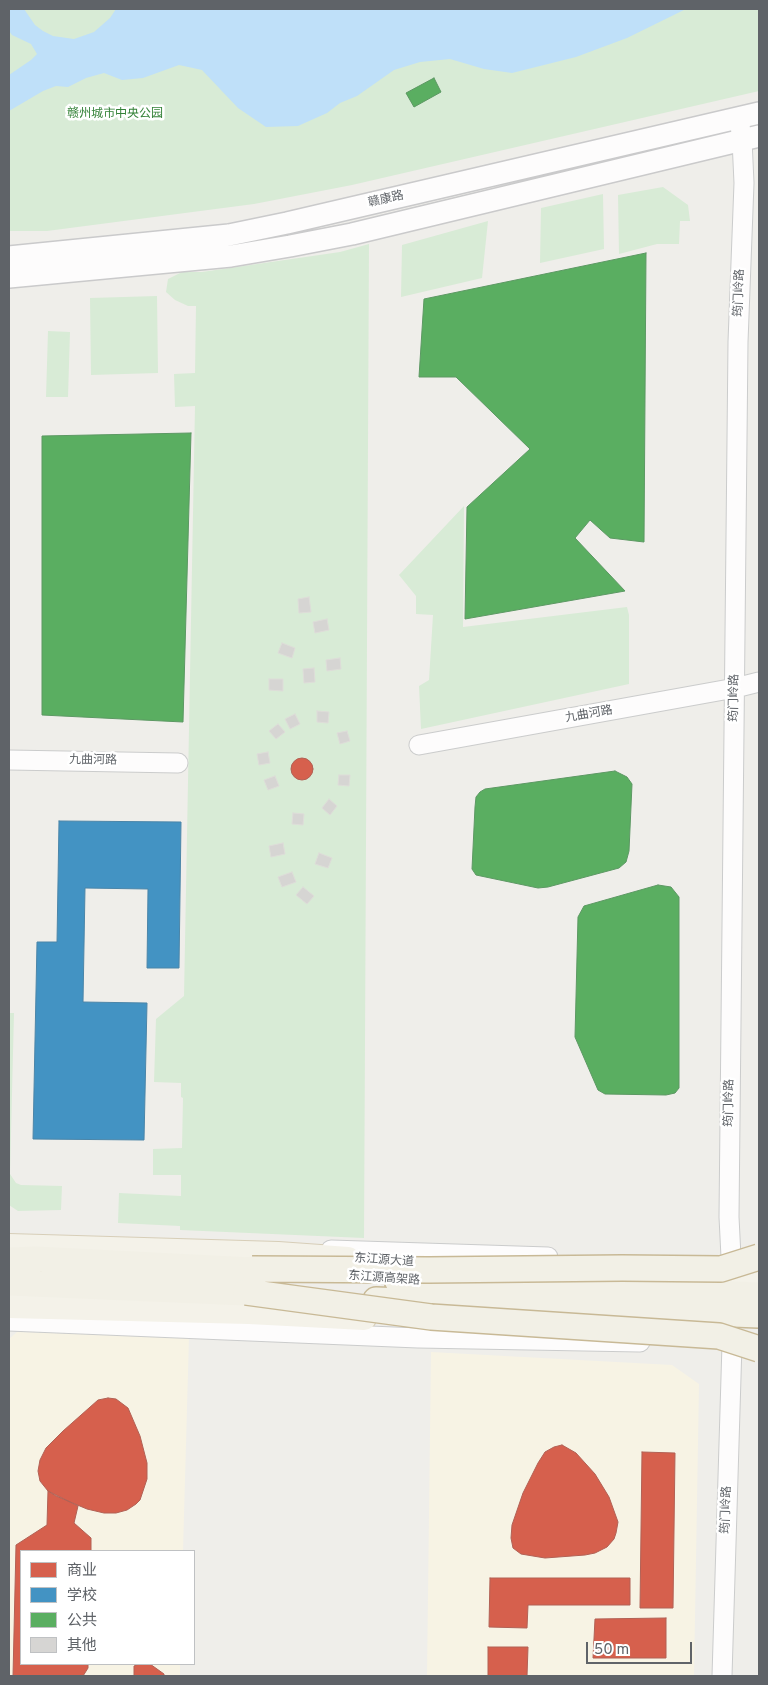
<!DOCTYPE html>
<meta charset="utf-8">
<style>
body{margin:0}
#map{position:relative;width:768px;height:1685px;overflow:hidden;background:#efeeea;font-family:Overpass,"Noto Sans SC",sans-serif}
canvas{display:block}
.frame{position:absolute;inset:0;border:10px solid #5f6368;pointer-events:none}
.legend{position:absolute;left:20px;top:1550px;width:175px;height:115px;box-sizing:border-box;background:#fff;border:1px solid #bfc1c3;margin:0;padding:6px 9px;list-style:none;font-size:15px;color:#5f6368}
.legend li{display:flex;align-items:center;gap:10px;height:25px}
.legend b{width:25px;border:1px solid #bfc1c3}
.scale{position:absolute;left:586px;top:1642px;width:106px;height:22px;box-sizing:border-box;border:2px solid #5f6368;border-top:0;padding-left:6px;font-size:15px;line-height:18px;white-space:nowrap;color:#5f6368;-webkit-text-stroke:4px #fff;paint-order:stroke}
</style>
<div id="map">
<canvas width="768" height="1685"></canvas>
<div class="frame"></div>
<ul class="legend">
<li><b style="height:14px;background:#d6604d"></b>商业</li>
<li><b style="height:14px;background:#4393c3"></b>学校</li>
<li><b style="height:14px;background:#5aae61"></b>公共</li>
<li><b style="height:14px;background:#d6d5d3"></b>其他</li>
</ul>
<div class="scale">50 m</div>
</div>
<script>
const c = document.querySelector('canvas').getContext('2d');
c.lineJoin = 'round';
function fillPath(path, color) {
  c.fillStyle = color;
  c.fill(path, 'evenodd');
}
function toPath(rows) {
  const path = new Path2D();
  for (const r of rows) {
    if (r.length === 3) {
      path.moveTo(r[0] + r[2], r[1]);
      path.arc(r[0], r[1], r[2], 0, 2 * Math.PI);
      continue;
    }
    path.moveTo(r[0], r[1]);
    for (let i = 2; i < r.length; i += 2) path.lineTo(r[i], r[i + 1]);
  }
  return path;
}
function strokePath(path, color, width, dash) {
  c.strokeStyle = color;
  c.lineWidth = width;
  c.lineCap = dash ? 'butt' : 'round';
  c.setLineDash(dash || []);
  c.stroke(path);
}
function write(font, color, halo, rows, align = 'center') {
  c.font = font + ' Overpass,"Noto Sans SC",sans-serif';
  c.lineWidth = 5;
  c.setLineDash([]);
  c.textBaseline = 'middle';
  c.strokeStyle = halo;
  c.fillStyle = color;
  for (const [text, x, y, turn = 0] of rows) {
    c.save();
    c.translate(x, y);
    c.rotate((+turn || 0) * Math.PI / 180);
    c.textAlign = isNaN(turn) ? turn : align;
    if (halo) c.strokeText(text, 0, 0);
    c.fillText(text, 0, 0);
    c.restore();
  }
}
fillPath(toPath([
 [17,1332,189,1337,183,1551,21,1551,21,1664,180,1664,180,1676,9,1676,9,1339],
 [431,1352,672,1365,699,1384,694,1676,427,1676]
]), '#f7f3e4');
fillPath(toPath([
 [9,9,759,9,759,91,352,185,254,204,47,231,9,231],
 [663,187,688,205,690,221,680,221,679,244,657,244,619,254,618,195],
 [603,194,604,249,540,263,541,208],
 [488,221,482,278,401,297,402,245],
 [369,244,364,1238,180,1230,180,1226,118,1223,119,1193,181,1196,181,1175,153,1175,153,1149,182,1148,183,1098,181,1097,181,1083,154,1082,156,1019,184,996,195,406,175,407,174,374,195,373,196,306,188,306,175,300,166,292,168,279,182,272,202,272,340,252],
 [157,296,158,373,91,375,90,298],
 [48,331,70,332,68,397,46,397],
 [464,506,463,627,627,607,629,615,629,684,421,729,419,686,429,680,433,615,416,614,416,596,399,575],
 [9,1013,14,1013,10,1174,16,1183,21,1185,62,1186,61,1210,18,1211,9,1205]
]), '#d8ebd6');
fillPath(toPath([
 [9,9,24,9,35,25,43,31,53,36,74,39,94,32,110,18,116,9,686,9,627,38,576,57,512,73,484,69,450,59,420,62,394,70,357,96,340,103,327,113,298,126,266,127,238,108,202,70,179,65,143,78,122,80,104,73,86,78,68,87,56,86,43,91,9,111,9,75,31,60,37,54,31,44,12,35,9,31]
]), '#bfe0f9');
const shops = toPath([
 [302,769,11],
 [108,1398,116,1399,128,1408,140,1436,147,1463,147,1479,140,1500,136,1504,127,1510,116,1513,104,1513,87,1509,56,1496,48,1491,40,1481,38,1471,40,1460,46,1448,63,1431,98,1400,108,1398],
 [562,1445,576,1453,595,1474,609,1497,618,1522,616,1533,614,1539,607,1547,595,1553,585,1555,545,1558,521,1554,513,1548,511,1538,512,1525,523,1493,538,1463,545,1452,554,1447,562,1445],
 [642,1452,675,1453,673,1608,640,1608,642,1452],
 [48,1491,78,1506,74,1523,91,1538,91,1551,21,1551,21,1664,88,1664,88,1668,83,1676,13,1676,16,1545,47,1525,48,1491],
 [490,1578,630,1578,630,1605,528,1605,527,1628,489,1627,490,1578],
 [666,1618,666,1658,593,1658,595,1619,666,1618],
 [488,1647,528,1647,527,1676,488,1676,488,1647],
 [139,1664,150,1664,164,1674,164,1676,134,1676,134,1666,139,1664]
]);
fillPath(shops, '#d6604d');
strokePath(shops, '#b26155', 1);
const schools = toPath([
 [59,821,181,822,179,968,147,968,148,889,85,888,83,1002,147,1003,144,1140,33,1139,37,942,57,942,59,821]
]);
fillPath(schools, '#4393c3');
strokePath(schools, '#4b85a8', 1);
const public = toPath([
 [434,78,441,92,414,107,406,93,434,78],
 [646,253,644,542,610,538,590,520,575,538,625,591,465,619,467,507,530,449,456,377,419,377,424,299,646,253],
 [191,433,183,722,42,715,42,436,191,433],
 [615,771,627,777,632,784,629,851,626,862,619,868,548,887,538,888,476,875,472,869,475,807,476,797,480,792,485,789,615,771],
 [658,885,671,887,679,897,679,1088,675,1093,666,1095,605,1094,598,1090,575,1037,578,917,584,906,658,885]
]);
fillPath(public, '#5aae61');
strokePath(public, '#5c9863', 1);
const building = toPath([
 [309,597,311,612,299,613,298,599,309,597],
 [327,619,329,630,315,633,313,622,327,619],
 [282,643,295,648,292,658,278,653,282,643],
 [340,658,341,669,327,671,326,660,340,658],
 [314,668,315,682,304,683,303,669,314,668],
 [269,679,283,679,283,691,269,690,269,679],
 [317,711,329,712,328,723,317,722,317,711],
 [295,714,300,724,290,729,285,719,295,714],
 [278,724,285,732,276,739,269,731,278,724],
 [347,731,350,741,340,744,337,733,347,731],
 [268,752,270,763,259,765,257,754,268,752],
 [339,775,350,775,349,786,338,785,339,775],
 [275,776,279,786,268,790,264,780,275,776],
 [329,799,337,806,330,815,322,808,329,799],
 [293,813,304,814,303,825,292,824,293,813],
 [283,843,285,854,271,857,269,846,283,843],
 [319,853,332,858,328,868,315,864,319,853],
 [292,872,296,882,282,887,278,877,292,872],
 [303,887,314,896,307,904,296,895,303,887]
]);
fillPath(building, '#d6d5d3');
strokePath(building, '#deddd9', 1);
const tertiary = toPath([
 [419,745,735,688,759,682],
 [9,760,178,763],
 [331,1250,548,1257],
 [732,1277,729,1217,738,342,744,183,742,140,739,118],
 [9,1321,418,1338,640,1342],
 [722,1676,732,1344]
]);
const secondary = toPath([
 [9,257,229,235,287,223,759,113],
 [9,277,231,256,290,246,352,234,759,136]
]);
const primary = toPath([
 [9,1246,278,1254,348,1259],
 [701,1277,759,1279],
 [9,1306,249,1312,364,1318]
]);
const trunk = toPath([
 [9,1260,36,1259,272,1271],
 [397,1280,759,1295],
 [9,1283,269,1294],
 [376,1300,759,1315]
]);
strokePath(tertiary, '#cbcccc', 21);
strokePath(secondary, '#cacacb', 24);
strokePath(primary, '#d7ceb8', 26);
strokePath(trunk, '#c8b996', 28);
strokePath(tertiary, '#fdfcfc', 19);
strokePath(secondary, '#fdfcfc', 21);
strokePath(primary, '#f4f2e9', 24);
strokePath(trunk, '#f2f0e6', 25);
const trunkBridge = toPath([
 [252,1269,429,1270,622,1268,721,1269,759,1257],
 [246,1292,431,1317,719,1336,759,1349]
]);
strokePath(trunkBridge, '#c8b996', 28, []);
strokePath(trunkBridge, '#f2f0e6', 25);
write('12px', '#348238', '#fff', [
 ["赣州城市中央公园",115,115]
]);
write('12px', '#5f6368', '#fff', [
 ["赣康路",386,200,-13],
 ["筠门岭路",740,293,-88],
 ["筠门岭路",735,698,-89],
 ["九曲河路",589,715,-10],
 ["九曲河路",93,761,1],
 ["筠门岭路",730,1103,-89],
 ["东江源大道",384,1261,4],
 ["东江源高架路",384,1279,4],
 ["筠门岭路",727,1510,-88]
]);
</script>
